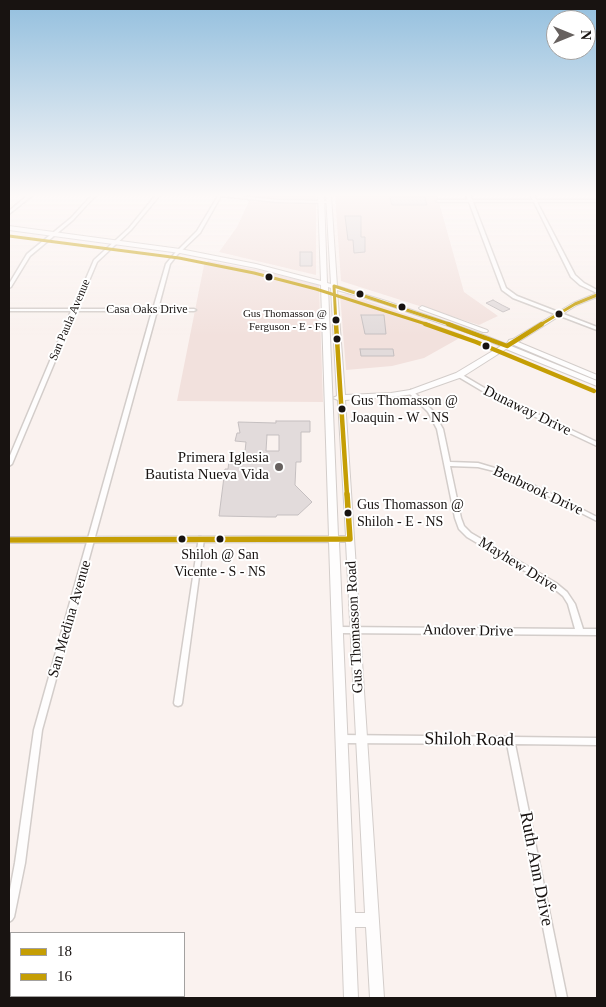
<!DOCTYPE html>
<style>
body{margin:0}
#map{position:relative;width:606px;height:1007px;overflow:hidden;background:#faf2ef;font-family:"Times New Roman",serif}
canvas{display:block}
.frame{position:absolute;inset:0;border:10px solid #181311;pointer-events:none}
.legend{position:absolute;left:10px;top:932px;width:175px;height:65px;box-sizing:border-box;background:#fff;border:1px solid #a3a1a0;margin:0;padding:6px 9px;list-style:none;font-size:15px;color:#181311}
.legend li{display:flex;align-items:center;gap:10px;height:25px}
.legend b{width:25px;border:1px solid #a3a1a0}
.north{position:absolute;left:546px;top:10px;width:50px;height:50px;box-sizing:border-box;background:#fff;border:1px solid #a3a1a0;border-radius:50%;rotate:90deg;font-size:14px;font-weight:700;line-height:20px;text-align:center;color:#181311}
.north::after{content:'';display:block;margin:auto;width:18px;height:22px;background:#67615f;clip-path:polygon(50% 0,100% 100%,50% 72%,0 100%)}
</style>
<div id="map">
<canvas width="606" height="1007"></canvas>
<div class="frame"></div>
<ul class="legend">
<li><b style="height:6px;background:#c59e04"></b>18</li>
<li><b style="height:6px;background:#c59e04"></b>16</li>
</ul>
<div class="north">N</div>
</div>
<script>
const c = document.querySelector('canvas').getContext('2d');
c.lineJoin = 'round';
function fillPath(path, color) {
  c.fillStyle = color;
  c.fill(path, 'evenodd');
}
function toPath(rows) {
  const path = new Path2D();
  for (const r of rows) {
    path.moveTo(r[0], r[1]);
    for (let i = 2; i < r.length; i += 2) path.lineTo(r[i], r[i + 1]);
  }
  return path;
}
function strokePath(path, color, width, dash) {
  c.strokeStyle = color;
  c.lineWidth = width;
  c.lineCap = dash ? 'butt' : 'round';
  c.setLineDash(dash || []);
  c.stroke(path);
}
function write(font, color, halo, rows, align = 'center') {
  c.font = font + ' "Times New Roman",serif';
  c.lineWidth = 4;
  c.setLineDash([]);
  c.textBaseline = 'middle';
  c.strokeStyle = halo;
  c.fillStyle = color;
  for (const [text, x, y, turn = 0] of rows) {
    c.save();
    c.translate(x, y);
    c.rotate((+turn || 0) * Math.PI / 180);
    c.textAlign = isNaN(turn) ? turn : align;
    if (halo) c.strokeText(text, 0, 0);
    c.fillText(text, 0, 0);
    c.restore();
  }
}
fillPath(toPath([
 [255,195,316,195,316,200,284,200,254,197],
 [335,195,437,195,464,292,498,316,479,325,341,281],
 [249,201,316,204,316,275,219,252,237,227],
 [208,261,259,270,319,285,323,402,177,401,204,265],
 [340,294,348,294,465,335,424,358,392,366,346,370]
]), '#f2e1dd');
const building = toPath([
 [389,195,424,195,427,205,392,205,389,195],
 [345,216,361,216,361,237,365,237,365,252,354,253,353,240,348,240,345,216],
 [300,252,312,252,312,266,300,266,300,252],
 [493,300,502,305,510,309,503,312,486,303,493,300],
 [361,315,384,315,386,334,365,334,361,315],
 [360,349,393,349,394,356,361,356,360,349],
 [276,421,310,421,310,432,301,432,301,462,296,462,295,485,312,502,298,515,277,515,276,517,268,517,219,516,225,469,228,469,229,461,244,461,246,442,235,441,237,433,240,433,238,422,276,423,276,421],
 [267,435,279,435,279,451,266,451,267,435]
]);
fillPath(building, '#e2dbdb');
strokePath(building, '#c5bfc0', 1);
const street = toPath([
 [28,195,33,195,9,214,9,211,28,195],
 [92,195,96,195,73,220,30,256,11,287,9,288,9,284,27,254,71,218,92,195],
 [156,195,160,195,131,230,97,262,77,309,153,309,166,264,175,253,197,231,218,196,216,195,232,195,277,200,328,201,330,202,328,203,277,202,221,196,200,233,177,255,170,264,158,309,194,309,196,310,194,311,157,311,42,730,25,863,14,917,12,920,9,922,9,895,15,863,34,730,152,311,76,311,12,464,9,466,9,458,71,311,9,311,9,309,73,309,94,260,129,228,156,195],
 [466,195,470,195,472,200,533,200,530,195,534,195,536,200,597,200,597,202,537,202,575,275,584,283,597,290,597,293,580,285,571,277,534,202,473,202,506,288,517,296,597,327,597,330,513,298,502,290,469,202,438,202,436,201,438,200,468,200,466,195],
 [459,373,493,393,597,442,597,446,489,395,457,376,456,375,459,373],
 [411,390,413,391,432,410,443,429,450,462,478,463,498,469,544,490,597,517,597,521,595,520,540,492,494,471,478,467,450,466,461,518,464,526,471,533,556,583,567,592,575,604,583,629,597,629,597,635,338,633,335,632,334,630,335,628,338,627,575,629,568,604,563,596,552,587,467,537,459,529,455,518,437,429,428,412,408,392,411,390],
 [199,537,201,537,204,539,182,703,181,705,178,706,175,705,174,703,199,537],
 [341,735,597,738,597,745,515,744,567,998,557,998,507,744,341,743,338,741,337,739,338,737,341,735]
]);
const secondary = toPath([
 [318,195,324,195,327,283,331,284,326,195,331,195,337,286,386,301,481,334,506,344,508,342,509,340,513,339,573,303,597,293,597,297,577,305,518,342,597,375,597,380,514,345,511,346,597,381,597,386,506,349,462,377,414,394,391,397,345,400,384,998,370,998,366,927,355,927,358,998,344,998,329,542,9,543,9,537,329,536,321,285,256,268,180,253,9,230,9,226,180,249,256,264,321,281,318,195],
 [328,287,331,288,337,396,333,398,338,400,346,536,338,536,328,287],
 [337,290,382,303,477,336,501,346,456,373,410,390,391,393,345,395,337,290],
 [339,542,346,542,365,913,355,913,339,542],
 [422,306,487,330,488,331,487,332,483,332,420,309,419,308,422,306]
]);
strokePath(street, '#d3cdca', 3);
strokePath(secondary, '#d3cdca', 2);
fillPath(street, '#fefdfd');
fillPath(secondary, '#fefdfd');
strokePath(toPath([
 [336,325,334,286,452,325],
 [540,325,575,304,597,295]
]), '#c59e04', 3);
strokePath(toPath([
 [336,324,347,495],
 [448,324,507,346,542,324]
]), '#c59e04', 4.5);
strokePath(toPath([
 [9,540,350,539,347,494]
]), '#c59e04', 5.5);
strokePath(toPath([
 [9,236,179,258,254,273,316,289,429,325]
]), '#c59e04', 3);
strokePath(toPath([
 [425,324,476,342,594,391]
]), '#c59e04', 4.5);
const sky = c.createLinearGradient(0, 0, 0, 336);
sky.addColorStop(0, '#93bfde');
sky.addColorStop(0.58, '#fdf9f8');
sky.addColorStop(1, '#fdf9f800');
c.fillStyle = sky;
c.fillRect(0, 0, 606, 336);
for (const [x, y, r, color] of [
 [269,277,4.5,"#181311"],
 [360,294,4.5,"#181311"],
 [402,307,4.5,"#181311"],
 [559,314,4.5,"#181311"],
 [336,320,4.5,"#181311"],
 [337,339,4.5,"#181311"],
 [486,346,4.5,"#181311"],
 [342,409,4.5,"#181311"],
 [279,467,5,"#67615f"],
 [348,513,4.5,"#181311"],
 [182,539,4.5,"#181311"],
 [220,539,4.5,"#181311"]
]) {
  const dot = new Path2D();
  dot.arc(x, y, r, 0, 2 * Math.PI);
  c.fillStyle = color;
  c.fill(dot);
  strokePath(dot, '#fff', 2);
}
write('11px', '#181311', '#fff', [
 ["Gus Thomasson @",327,314],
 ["Ferguson - E - FS",327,327]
], 'right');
write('12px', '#181311', '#fff', [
 ["Casa Oaks Drive",147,310],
 ["San Paula Avenue",70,320,-67]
]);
write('14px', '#181311', '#fff', [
 ["Gus Thomasson @",351,401],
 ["Joaquin - W - NS",351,418],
 ["Gus Thomasson @",357,505],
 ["Shiloh - E - NS",357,522],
 ["Shiloh @ San",220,555,"center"],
 ["Vicente - S - NS",220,572,"center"]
], 'left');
write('15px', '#181311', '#fff', [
 ["Dunaway Drive",527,411,26],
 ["Benbrook Drive",538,491,25],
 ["Mayhew Drive",518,565,32],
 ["San Medina Avenue",70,619,-74],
 ["Gus Thomasson Road",355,627,-93],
 ["Andover Drive",468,631,1]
]);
write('15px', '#181311', '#fff', [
 ["Primera Iglesia",269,458],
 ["Bautista Nueva Vida",269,475]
], 'right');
write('18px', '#181311', '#fff', [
 ["Shiloh Road",469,740,1],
 ["Ruth Ann Drive",536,869,79]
]);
</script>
